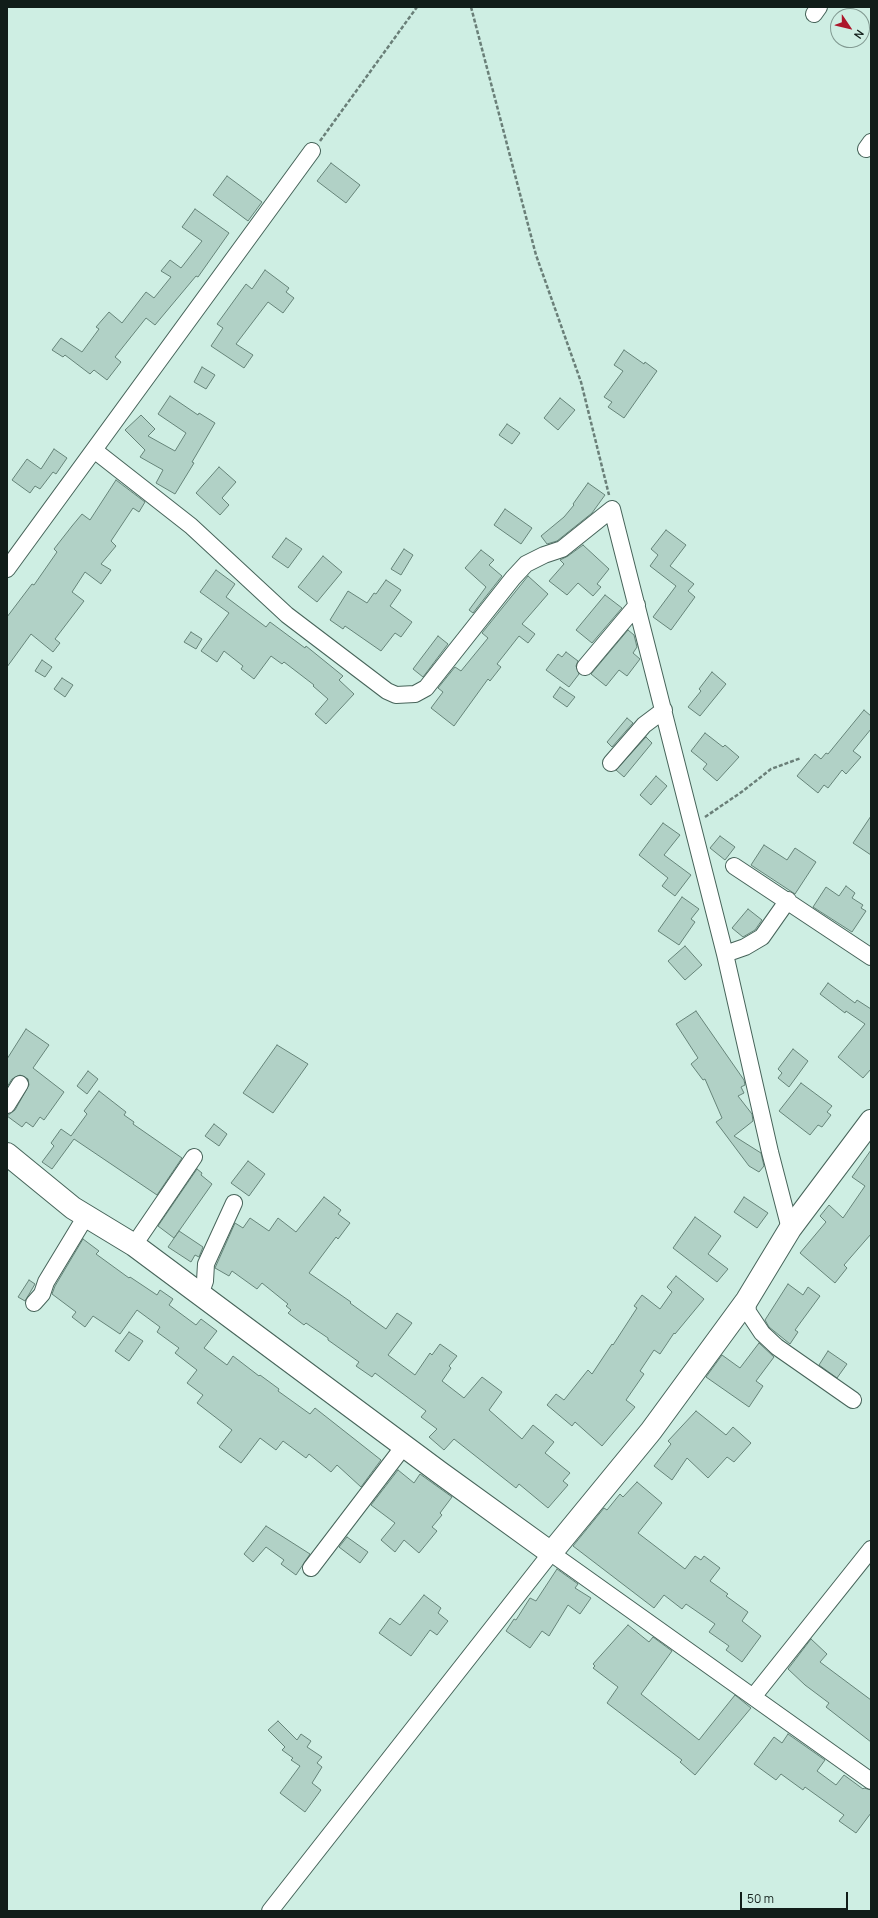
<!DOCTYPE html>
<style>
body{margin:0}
#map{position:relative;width:878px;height:1918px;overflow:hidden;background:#ceeee3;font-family:Manrope,sans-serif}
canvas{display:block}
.frame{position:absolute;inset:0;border:8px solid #111d19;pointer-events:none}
.north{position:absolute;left:830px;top:8px;width:40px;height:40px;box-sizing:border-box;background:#ceeee3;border:1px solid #829a92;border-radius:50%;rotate:125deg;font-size:11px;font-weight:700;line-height:16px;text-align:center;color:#111d19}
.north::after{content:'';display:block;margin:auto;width:14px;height:18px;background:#ac172b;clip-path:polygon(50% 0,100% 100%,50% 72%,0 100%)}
.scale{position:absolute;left:740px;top:1892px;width:108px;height:18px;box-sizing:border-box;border:2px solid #111d19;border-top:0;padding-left:5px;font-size:12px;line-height:14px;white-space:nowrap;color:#111d19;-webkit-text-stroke:3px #ceeee3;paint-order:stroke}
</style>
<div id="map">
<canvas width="878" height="1918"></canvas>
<div class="frame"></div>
<div class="north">N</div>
<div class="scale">50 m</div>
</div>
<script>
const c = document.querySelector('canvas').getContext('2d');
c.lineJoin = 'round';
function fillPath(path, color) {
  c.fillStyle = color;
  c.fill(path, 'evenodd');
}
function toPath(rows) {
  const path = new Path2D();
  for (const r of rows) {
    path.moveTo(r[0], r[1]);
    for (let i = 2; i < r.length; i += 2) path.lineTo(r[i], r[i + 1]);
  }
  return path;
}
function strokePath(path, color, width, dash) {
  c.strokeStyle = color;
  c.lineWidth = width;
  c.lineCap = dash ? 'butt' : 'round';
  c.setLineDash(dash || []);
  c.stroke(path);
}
const building = toPath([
 [331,163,360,185,346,203,317,181,331,163],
 [227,176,262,202,248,221,213,195,227,176],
 [195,209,229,233,198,277,196,276,155,325,146,318,115,357,121,362,107,380,94,370,90,374,65,355,63,357,52,350,61,338,82,352,99,329,96,327,109,312,122,323,146,292,154,298,171,277,161,271,170,260,181,268,202,241,182,227,195,209],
 [265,270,289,288,286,292,294,298,283,313,268,302,236,344,253,355,244,368,211,346,223,328,217,324,246,284,252,289,265,270],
 [624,350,644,364,645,362,657,371,624,418,608,407,612,402,604,397,623,371,614,365,624,350],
 [202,367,215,375,206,389,194,382,202,367],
 [170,396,198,415,199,413,215,423,192,462,194,463,175,494,156,483,163,470,140,457,145,450,125,430,141,415,155,429,148,436,175,451,186,433,158,414,170,396],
 [560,398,575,410,558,430,544,418,560,398],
 [507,424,520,433,512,444,499,435,507,424],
 [54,449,67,458,56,474,53,472,40,489,35,486,30,493,12,480,27,459,41,469,54,449],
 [219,467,236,482,222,498,229,505,220,515,196,493,219,467],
 [116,480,145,502,139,512,133,508,111,541,116,546,101,564,111,570,101,584,85,572,72,592,84,601,55,639,60,643,53,652,31,634,7,667,7,617,32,584,34,585,57,552,54,549,72,526,82,514,90,520,116,480],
 [588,483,605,495,592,513,557,541,547,544,541,536,564,517,574,505,573,504,588,483],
 [505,509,532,528,521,544,494,525,505,509],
 [666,530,686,545,670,566,694,584,688,591,695,597,671,630,653,617,676,586,650,566,658,555,651,549,666,530],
 [286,538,302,549,288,568,272,557,286,538],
 [583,545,609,569,597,584,601,587,593,596,578,583,567,595,549,581,564,564,560,560,568,556,583,545],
 [404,549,413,555,401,575,391,569,404,549],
 [481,550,494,560,489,565,502,576,473,613,469,610,486,587,465,568,481,550],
 [323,556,342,572,317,602,298,587,323,556],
 [216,570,235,584,226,597,266,627,270,622,305,648,306,646,343,676,339,680,354,694,326,724,315,714,328,699,313,686,314,685,284,662,282,664,271,656,254,679,241,669,243,666,224,651,217,662,201,651,229,613,200,592,216,570],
 [528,576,548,594,522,624,535,634,528,643,519,636,497,664,501,667,490,681,488,679,454,726,431,708,443,692,438,688,455,667,461,671,488,638,482,633,528,576],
 [386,580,401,590,390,606,412,622,401,637,395,633,381,651,345,626,343,629,330,620,348,591,367,603,374,593,376,594,386,580],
 [605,595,622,608,592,643,576,630,605,595],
 [628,630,634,635,637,647,633,653,640,659,627,676,619,670,606,686,591,674,628,630],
 [191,632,202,639,196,649,184,642,191,632],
 [438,636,448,644,423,677,413,669,438,636],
 [566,652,578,661,576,666,579,674,569,687,546,670,558,654,562,657,566,652],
 [42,660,52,667,45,677,35,671,42,660],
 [712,672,726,684,700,716,688,707,701,691,699,689,712,672],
 [62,678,73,685,65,697,54,689,62,678],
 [560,687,575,697,567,707,553,697,560,687],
 [864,710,871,716,871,729,853,751,861,757,846,774,842,770,828,788,824,785,818,793,797,776,815,754,821,759,826,753,828,754,864,710],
 [627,718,633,723,612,747,607,742,627,718],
 [705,733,723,747,725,745,739,757,717,781,703,769,707,764,691,751,705,733],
 [646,737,652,743,624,777,616,770,646,737],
 [656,776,667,786,651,805,640,795,656,776],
 [871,816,871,855,853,843,871,816],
 [663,823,680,835,664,855,691,875,675,896,662,886,668,878,639,855,663,823],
 [720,836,735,847,725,860,710,848,720,836],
 [764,845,787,860,795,848,816,862,795,894,751,865,764,845],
 [846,886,855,893,852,898,863,905,861,908,866,911,852,932,813,907,826,887,839,896,846,886],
 [682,897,699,909,691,919,695,922,679,945,658,931,682,897],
 [748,909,762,920,755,930,743,937,732,928,748,909],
 [685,946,702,965,685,980,668,961,685,946],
 [828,983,855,1003,857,1000,871,1009,871,1069,863,1078,838,1057,865,1024,846,1011,845,1013,820,994,828,983],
 [696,1011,744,1080,745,1085,741,1087,744,1093,738,1096,752,1114,753,1121,734,1136,761,1153,764,1166,759,1172,749,1166,716,1122,722,1118,705,1079,703,1080,691,1064,698,1058,676,1024,696,1011],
 [26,1029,49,1045,33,1068,64,1092,44,1120,40,1117,33,1127,26,1122,22,1127,7,1116,15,1110,29,1085,28,1079,20,1075,12,1079,7,1087,7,1059,26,1029],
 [277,1045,308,1064,273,1113,243,1093,277,1045],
 [793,1049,808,1061,789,1087,778,1078,782,1073,778,1069,793,1049],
 [88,1071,98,1079,87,1094,77,1086,88,1071],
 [801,1083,832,1106,827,1112,831,1115,822,1127,818,1125,810,1135,779,1111,801,1083],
 [99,1091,126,1112,124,1115,134,1122,133,1124,182,1158,157,1195,74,1139,52,1169,42,1162,54,1146,51,1143,61,1129,71,1136,87,1114,84,1111,99,1091],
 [214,1124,227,1134,219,1146,205,1136,214,1124],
 [871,1150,871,1234,844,1265,847,1268,835,1283,800,1253,826,1222,820,1216,829,1205,843,1218,865,1186,852,1177,871,1150],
 [248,1161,265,1174,249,1196,231,1183,248,1161],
 [197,1169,202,1173,201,1175,212,1184,174,1238,158,1226,197,1169],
 [324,1197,341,1210,338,1214,350,1223,338,1239,336,1237,309,1273,351,1302,350,1303,386,1329,397,1313,412,1323,388,1355,415,1375,430,1353,432,1355,440,1344,457,1356,449,1366,451,1368,442,1381,464,1398,482,1377,502,1392,489,1410,522,1439,533,1425,554,1442,545,1453,570,1473,563,1481,568,1485,548,1508,519,1484,516,1488,454,1439,444,1450,429,1437,437,1429,421,1417,426,1411,375,1373,372,1377,356,1366,359,1362,328,1340,328,1338,306,1323,304,1325,288,1313,291,1310,286,1306,288,1304,262,1283,257,1289,232,1271,229,1276,215,1268,235,1223,243,1228,250,1218,269,1231,278,1218,296,1232,324,1197],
 [744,1197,768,1213,757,1228,734,1212,744,1197],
 [695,1217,721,1236,708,1254,728,1269,717,1282,673,1248,695,1217],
 [179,1231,203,1247,199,1257,195,1255,191,1262,168,1247,179,1231],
 [83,1239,99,1251,96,1254,129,1278,130,1277,157,1295,160,1290,173,1299,169,1305,196,1325,201,1319,217,1331,204,1348,227,1365,233,1356,259,1376,260,1375,279,1389,278,1391,310,1414,315,1408,381,1460,361,1487,337,1465,331,1472,309,1454,306,1458,283,1441,276,1450,260,1438,241,1463,219,1447,232,1430,197,1403,203,1395,187,1383,197,1370,175,1353,179,1348,157,1332,160,1327,137,1310,120,1334,93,1316,85,1327,72,1317,76,1312,52,1294,55,1286,83,1239],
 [676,1276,704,1299,675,1334,674,1333,660,1354,654,1350,640,1371,644,1374,626,1400,635,1407,602,1446,575,1422,572,1426,547,1405,556,1394,564,1400,588,1370,592,1374,612,1344,613,1345,637,1308,634,1306,642,1295,660,1309,672,1292,667,1287,676,1276],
 [29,1280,35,1284,25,1301,18,1297,29,1280],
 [788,1284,803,1295,808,1287,820,1296,795,1330,798,1332,790,1344,769,1327,765,1320,788,1284],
 [129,1332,143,1341,129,1361,115,1351,129,1332],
 [759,1343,774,1357,756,1381,763,1386,749,1407,706,1377,722,1355,740,1368,759,1343],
 [828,1351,847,1364,837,1378,819,1365,828,1351],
 [696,1411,726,1435,733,1427,751,1443,734,1462,727,1457,708,1478,687,1458,672,1480,654,1466,671,1444,668,1441,696,1411],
 [398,1470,414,1483,420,1474,452,1497,440,1513,442,1515,432,1527,437,1531,419,1553,404,1540,395,1552,381,1540,395,1523,371,1505,398,1470],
 [637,1482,662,1503,638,1533,685,1569,695,1556,701,1560,704,1556,720,1568,710,1581,728,1594,726,1596,748,1612,742,1621,761,1636,742,1662,726,1650,729,1646,709,1632,715,1624,686,1604,682,1609,664,1595,654,1608,573,1546,604,1508,607,1510,620,1494,623,1497,637,1482],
 [266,1526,310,1554,296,1575,281,1564,284,1560,266,1547,253,1562,244,1554,266,1526],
 [347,1537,368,1552,360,1563,339,1547,347,1537],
 [557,1569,578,1584,575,1588,591,1598,580,1614,568,1605,549,1636,542,1631,530,1648,506,1631,514,1619,516,1620,530,1598,536,1601,557,1569],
 [424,1595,441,1608,438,1613,448,1621,437,1635,430,1630,411,1656,379,1633,390,1618,400,1625,424,1595],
 [628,1625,649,1642,653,1637,672,1651,641,1694,699,1740,735,1695,751,1708,695,1775,680,1762,682,1760,607,1703,618,1687,593,1668,595,1666,593,1664,628,1625],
 [811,1639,827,1654,820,1662,871,1700,871,1742,826,1707,829,1703,805,1685,788,1669,811,1639],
 [278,1721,297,1740,301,1734,311,1741,307,1747,322,1757,317,1763,322,1767,312,1783,321,1790,305,1812,280,1793,300,1766,291,1760,293,1758,282,1750,285,1747,268,1730,278,1721],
 [788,1734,825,1760,817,1771,836,1785,844,1775,863,1789,864,1788,871,1790,871,1813,856,1833,839,1821,844,1815,805,1787,803,1790,781,1774,776,1780,754,1764,774,1737,782,1743,788,1734]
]);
fillPath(building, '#b1d1c6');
strokePath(building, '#668479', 1);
const street = toPath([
 [814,14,819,7],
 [866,149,871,142],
 [94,450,191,526,287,615,387,691,396,695,415,694,426,688,513,578,526,564,544,555,562,549,612,509,725,954,770,1152,790,1229],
 [7,569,312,151],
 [585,667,637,605],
 [611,763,644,725,664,710],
 [734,866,871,957],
 [725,954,745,947,762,937,788,900],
 [7,1105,20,1084],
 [134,1245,194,1157],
 [200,1295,205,1281,206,1264,234,1203],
 [747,1300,748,1312,762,1333,777,1347,853,1400],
 [34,1303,42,1294,46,1282,86,1216],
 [311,1568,404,1446],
 [753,1697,871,1549],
 [270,1911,551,1553,871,1781]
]);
const secondary = toPath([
 [7,1154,73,1208,134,1245,439,1472,551,1553,651,1431,747,1300,790,1229,871,1121]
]);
strokePath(street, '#47645a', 18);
strokePath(secondary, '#47645a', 24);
strokePath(toPath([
 [471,7,536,255,581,382,609,495],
 [320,141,417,7],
 [705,817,743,791,771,769,801,758]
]), '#6a7f78', 2.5, [4, 2]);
strokePath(street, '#fff', 16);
strokePath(secondary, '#fff', 22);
</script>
